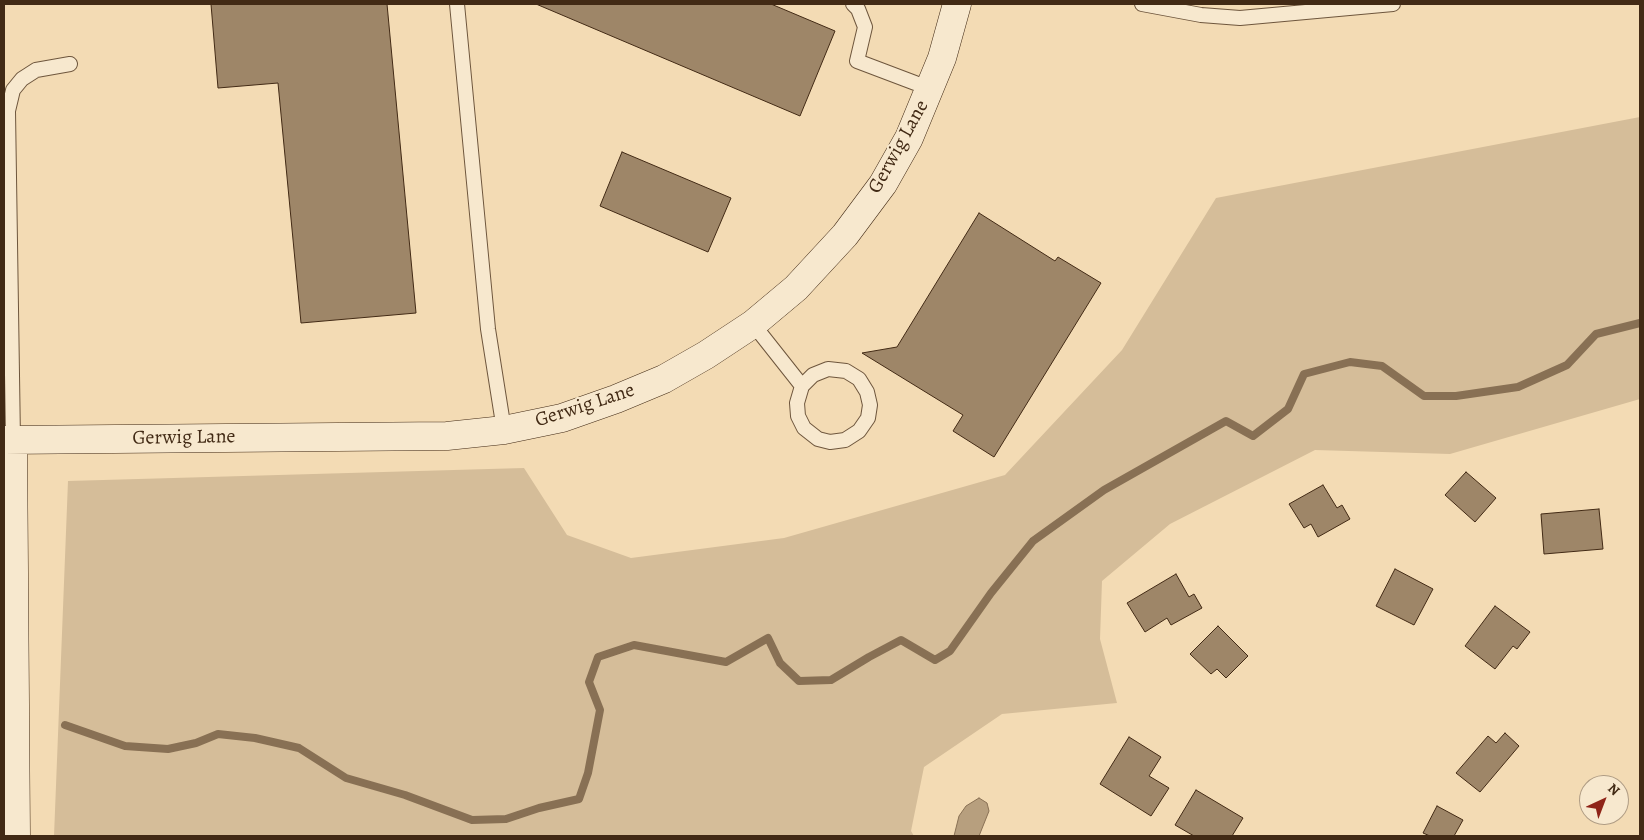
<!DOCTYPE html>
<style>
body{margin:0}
#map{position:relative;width:1644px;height:840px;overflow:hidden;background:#f3dbb4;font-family:Alegreya,serif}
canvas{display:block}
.frame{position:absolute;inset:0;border:5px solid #422a15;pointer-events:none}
.north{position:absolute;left:1579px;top:775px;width:50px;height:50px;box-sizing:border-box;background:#f7e8ce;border:1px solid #af9c84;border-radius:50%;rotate:43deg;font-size:14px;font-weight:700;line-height:20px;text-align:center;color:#422a15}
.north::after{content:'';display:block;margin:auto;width:18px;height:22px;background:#8f2418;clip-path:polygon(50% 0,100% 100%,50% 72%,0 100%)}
</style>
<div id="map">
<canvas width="1644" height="840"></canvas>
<div class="frame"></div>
<div class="north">N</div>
</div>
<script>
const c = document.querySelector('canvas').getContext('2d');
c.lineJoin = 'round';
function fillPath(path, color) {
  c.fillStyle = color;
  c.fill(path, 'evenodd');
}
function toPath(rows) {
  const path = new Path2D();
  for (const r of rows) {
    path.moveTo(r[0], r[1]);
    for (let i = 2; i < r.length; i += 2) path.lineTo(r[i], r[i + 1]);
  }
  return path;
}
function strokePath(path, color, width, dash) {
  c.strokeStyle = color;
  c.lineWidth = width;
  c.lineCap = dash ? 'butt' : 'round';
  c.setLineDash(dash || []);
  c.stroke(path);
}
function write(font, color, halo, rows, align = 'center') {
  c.font = font + ' Alegreya,serif';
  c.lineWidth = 4;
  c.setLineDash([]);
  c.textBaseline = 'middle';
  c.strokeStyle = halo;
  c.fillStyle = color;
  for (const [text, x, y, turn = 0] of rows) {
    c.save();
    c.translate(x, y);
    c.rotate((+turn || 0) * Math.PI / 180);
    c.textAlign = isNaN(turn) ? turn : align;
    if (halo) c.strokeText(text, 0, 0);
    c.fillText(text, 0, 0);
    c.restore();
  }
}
fillPath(toPath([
 [1640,117,1640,399,1450,454,1315,450,1170,524,1102,581,1100,639,1117,703,1002,714,924,767,911,831,914,836,54,836,68,481,524,468,567,535,631,558,784,538,1005,475,1122,350,1216,198]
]), '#d5bd99');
const water = toPath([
 [979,798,987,803,989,811,979,836,954,836,959,816,966,806,979,798]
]);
fillPath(water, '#b79f7e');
strokePath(water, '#887054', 1);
strokePath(toPath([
 [65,725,125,746,168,749,196,743,218,734,255,738,299,748,346,778,405,795,472,820,506,819,539,808,579,799,588,773,600,710,589,682,598,657,634,645,726,662,768,638,780,663,799,681,831,680,869,657,901,640,935,660,950,651,991,593,1033,541,1104,490,1226,421,1253,436,1288,409,1304,374,1350,362,1382,366,1424,396,1456,396,1518,387,1567,365,1596,334,1640,323]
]), '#887054', 8);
const building = toPath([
 [211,4,387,4,416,313,301,323,278,83,218,88,211,4],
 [536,4,771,4,835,31,800,116,536,4],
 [622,152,731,198,708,252,600,206,622,152],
 [979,213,1055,261,1058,257,1101,283,994,457,953,431,963,415,862,353,897,347,979,213],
 [1466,472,1496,498,1475,522,1445,495,1466,472],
 [1323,485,1337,508,1342,505,1350,519,1318,537,1311,524,1304,528,1289,504,1323,485],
 [1599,509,1603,549,1544,554,1541,514,1599,509],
 [1395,569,1433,589,1414,625,1376,606,1395,569],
 [1176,574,1189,597,1194,594,1202,608,1171,625,1167,618,1145,632,1127,603,1176,574],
 [1495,606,1530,632,1517,649,1513,646,1495,669,1465,646,1495,606],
 [1218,626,1248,656,1226,678,1217,669,1211,674,1190,654,1218,626],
 [1505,733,1519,746,1480,792,1456,773,1488,736,1496,743,1505,733],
 [1129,737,1161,757,1149,776,1169,788,1151,816,1100,784,1129,737],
 [1196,790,1243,818,1232,836,1194,836,1175,825,1196,790],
 [1437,806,1463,820,1454,836,1430,836,1423,833,1437,806]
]);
fillPath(building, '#9e8668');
strokePath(building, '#422a15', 1);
const lane = toPath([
 [457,4,488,329,504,430],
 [853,4,858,9,865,27,857,61,931,89],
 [1142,4,1201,15,1240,18,1393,4],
 [753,324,802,386,813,375,828,369,846,371,859,379,867,392,870,405,868,418,859,431,845,440,830,442,818,439,804,428,798,416,797,403,802,386],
 [13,440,8,111,13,90,22,79,36,70,70,64]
]);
const secondary = toPath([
 [4,440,447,436,504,430,562,418,616,399,664,379,706,355,753,324,796,288,845,235,883,184,909,138,942,58,957,4],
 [13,440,16,836]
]);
strokePath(lane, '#6e563d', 16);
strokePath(secondary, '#422a15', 29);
strokePath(lane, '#f7e8ce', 14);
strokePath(secondary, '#f7e8ce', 28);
write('20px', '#422a15', '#f7e8ce', [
 ["Gerwig Lane",899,147,-61],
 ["Gerwig Lane",585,406,-18],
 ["Gerwig Lane",184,438,-1]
]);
</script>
